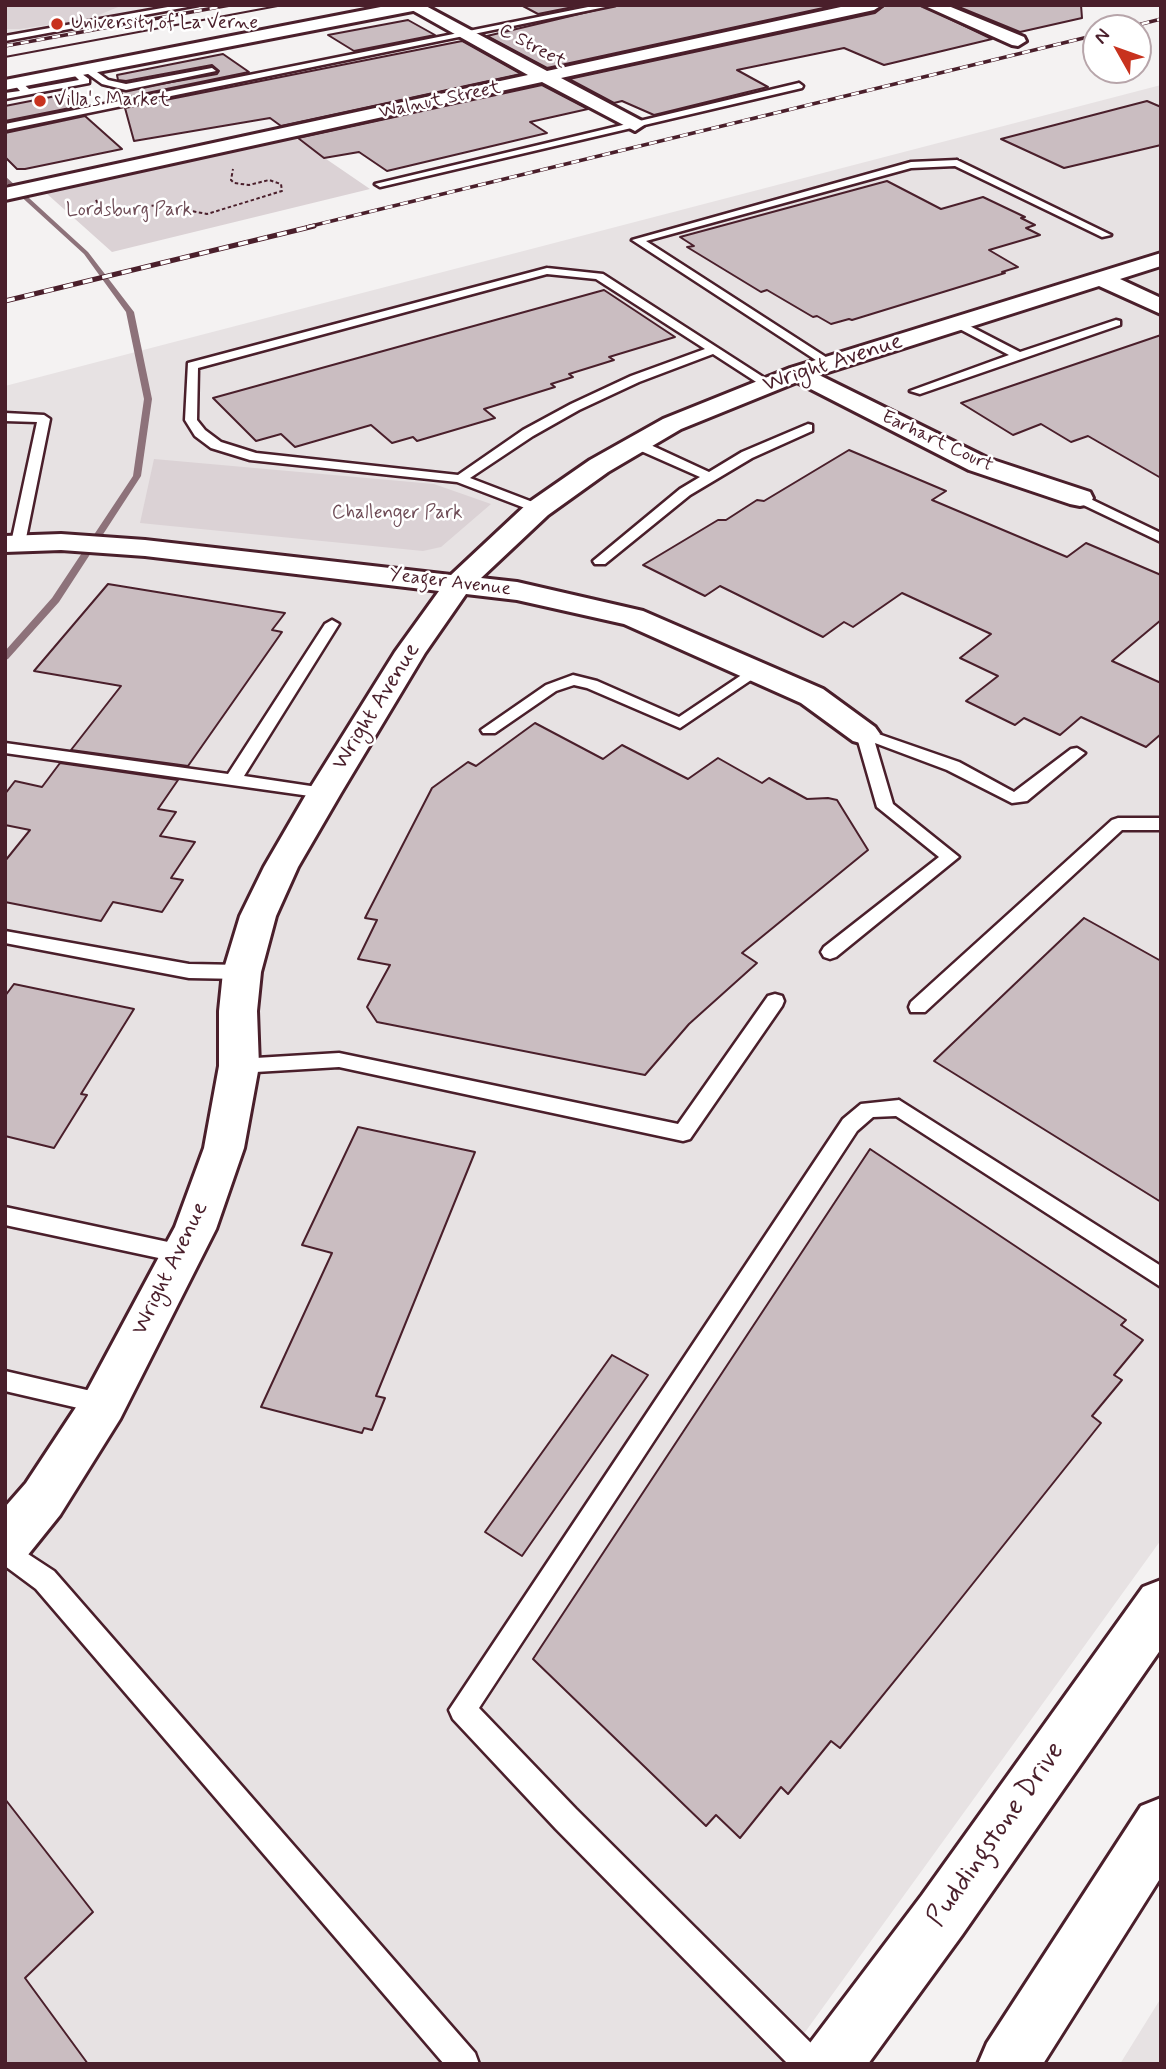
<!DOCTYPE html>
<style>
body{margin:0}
#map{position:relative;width:1166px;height:2069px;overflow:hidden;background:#f4f2f2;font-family:Mynerve,sans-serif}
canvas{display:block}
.frame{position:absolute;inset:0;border:7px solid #4a1f2b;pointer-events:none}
.north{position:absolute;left:1082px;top:14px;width:70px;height:70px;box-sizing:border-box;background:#fff;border:2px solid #b7a5aa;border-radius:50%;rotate:310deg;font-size:19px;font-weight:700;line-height:28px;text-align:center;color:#4a1f2b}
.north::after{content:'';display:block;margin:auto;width:24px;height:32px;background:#c8321e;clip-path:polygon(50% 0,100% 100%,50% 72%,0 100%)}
</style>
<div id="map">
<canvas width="1166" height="2069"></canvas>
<div class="frame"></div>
<div class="north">N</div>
</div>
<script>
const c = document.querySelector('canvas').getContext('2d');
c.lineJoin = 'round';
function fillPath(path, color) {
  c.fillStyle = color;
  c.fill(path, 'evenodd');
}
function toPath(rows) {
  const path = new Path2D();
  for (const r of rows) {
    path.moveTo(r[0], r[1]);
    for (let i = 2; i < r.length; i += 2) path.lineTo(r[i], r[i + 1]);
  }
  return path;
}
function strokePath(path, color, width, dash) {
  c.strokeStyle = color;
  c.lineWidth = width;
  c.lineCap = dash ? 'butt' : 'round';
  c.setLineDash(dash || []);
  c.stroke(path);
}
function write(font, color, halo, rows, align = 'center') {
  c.font = font + ' Mynerve,sans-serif';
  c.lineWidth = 5;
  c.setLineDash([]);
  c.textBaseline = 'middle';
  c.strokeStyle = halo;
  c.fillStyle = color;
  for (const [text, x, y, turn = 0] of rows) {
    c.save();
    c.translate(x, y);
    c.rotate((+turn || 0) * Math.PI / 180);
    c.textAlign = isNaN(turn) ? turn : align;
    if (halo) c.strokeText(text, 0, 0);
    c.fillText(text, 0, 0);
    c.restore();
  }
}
fillPath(toPath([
 [5,5,213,5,5,43],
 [1161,85,1161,1540,782,2064,5,2064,5,386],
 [1161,1998,1161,2064,1120,2064]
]), '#e7e2e3');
fillPath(toPath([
 [5,5,123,5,89,19,20,29,5,29],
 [294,137,370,189,112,252,46,193],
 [154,459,434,484,491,504,441,547,423,551,140,523]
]), '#dbd2d5');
fillPath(toPath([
 [5,176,88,252,134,312,152,399,141,476,59,602,8,659,5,660,5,651,52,598,133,476,144,399,126,312,84,254,5,182,5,176]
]), '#8d727a');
const building = toPath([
 [521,5,583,5,538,14,521,5],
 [617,5,837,5,547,68,487,36,617,5],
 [885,5,921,5,992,39,884,65,844,48,737,70,768,87,654,115,622,101,614,103,569,79,875,13,885,5],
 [954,5,1081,5,1082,18,1020,32,954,5],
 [408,20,435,35,354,51,328,35,408,20],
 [462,41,521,74,281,126,270,118,134,141,125,108,462,41],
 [223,54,249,72,123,98,121,91,217,74,219,71,212,65,126,81,118,80,117,75,223,54],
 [542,85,588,109,530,122,547,133,387,171,359,152,324,158,298,138,542,85],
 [61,95,75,107,5,121,5,106,61,95],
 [1147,101,1161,107,1161,145,1064,168,1001,139,1147,101],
 [85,116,122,149,25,169,17,169,5,157,5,133,85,116],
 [887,181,941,209,983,197,1025,217,1021,218,1035,225,1026,228,1040,235,989,250,1018,267,1002,272,1005,273,852,320,849,319,831,324,817,316,813,317,767,290,761,292,687,247,694,246,680,237,887,181],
 [604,290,675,337,609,357,614,360,569,374,573,377,551,384,555,387,484,409,495,418,417,441,413,437,392,443,371,425,295,447,281,434,256,441,213,398,604,290],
 [1161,335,1161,478,1088,436,1071,442,1041,424,1013,435,961,403,1161,335],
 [849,450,946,491,932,500,1067,557,1086,543,1161,575,1161,620,1112,661,1161,683,1161,734,1146,747,1081,717,1060,735,1024,718,1015,725,966,701,998,676,960,658,991,634,902,593,853,627,844,622,823,637,720,586,705,596,643,565,718,520,726,520,757,500,764,501,849,450],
 [108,584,285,613,272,630,282,632,188,766,71,750,121,686,34,671,108,584],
 [535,723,603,759,622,745,688,779,718,758,762,783,769,778,807,799,828,798,837,800,868,850,742,953,757,963,689,1024,645,1075,377,1022,367,1007,390,965,358,959,377,920,365,918,432,788,468,762,476,766,535,723],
 [60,763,178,780,158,809,176,812,160,836,195,842,171,878,183,880,162,912,113,902,101,921,5,902,5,861,30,830,5,825,5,794,15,781,42,787,60,763],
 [1084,918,1161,961,1161,1202,934,1061,1084,918],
 [14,984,134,1009,81,1094,87,1095,54,1148,5,1136,5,996,14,984],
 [358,1127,475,1152,376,1396,385,1398,372,1430,364,1428,362,1433,261,1407,332,1253,302,1245,358,1127],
 [870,1149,1126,1320,1121,1325,1143,1340,1114,1375,1122,1380,1092,1416,1101,1423,931,1636,840,1748,831,1741,788,1794,781,1787,740,1838,716,1815,706,1826,533,1659,870,1149],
 [612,1355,648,1375,522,1556,485,1532,612,1355],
 [5,1799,93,1912,25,1978,88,2064,5,2064,5,1799]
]);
fillPath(building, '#cabdc1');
strokePath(building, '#4a1f2b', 2);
const lane = toPath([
 [179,5,198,5,5,41,5,36,179,5],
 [598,5,615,5,5,130,5,124,598,5],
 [84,67,90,67,108,80,126,84,212,68,216,71,126,90,102,84,84,71,84,67],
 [75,69,89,79,89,83,5,99,5,93,20,91,13,83,14,81,20,81,29,89,79,80,71,72,75,69],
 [799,83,803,86,802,88,380,187,375,184,799,83],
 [957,160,1111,235,1102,237,955,166,911,168,646,241,832,361,832,367,828,368,632,240,911,162,957,160],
 [547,268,603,274,774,384,764,387,713,354,639,382,579,410,533,436,470,478,543,506,543,512,538,513,457,482,250,460,211,448,195,436,185,420,188,363,547,268],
 [547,274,596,279,705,349,631,376,571,404,523,430,458,475,256,453,221,442,205,430,197,420,198,368,547,274],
 [1116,320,1120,321,1120,325,920,394,910,391,1009,355,954,326,954,322,962,322,1020,352,1116,320],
 [5,413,44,415,50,419,25,543,18,547,11,543,37,422,5,421,5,413],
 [808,424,812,425,812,431,752,458,690,495,605,564,595,564,593,561,680,489,700,477,632,447,632,441,642,441,709,472,742,452,808,424],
 [1080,494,1161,533,1161,542,1075,501,1075,495,1080,494],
 [332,620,339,624,244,776,324,788,330,789,332,793,330,797,324,798,5,753,5,743,228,774,325,624,332,620],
 [755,666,760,668,763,671,760,674,680,728,587,688,574,685,556,691,495,733,483,733,481,730,546,685,573,675,597,681,679,717,755,666],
 [864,729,959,762,1014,792,1071,749,1077,748,1085,753,1027,801,1012,803,947,770,875,743,893,804,959,857,836,957,830,959,824,957,821,952,824,947,939,857,877,807,856,734,864,729],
 [1118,818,1161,818,1161,830,1122,830,925,1012,911,1012,909,1007,911,1002,1112,820,1118,818],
 [5,931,189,964,242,965,249,967,251,972,249,977,242,979,189,978,5,943,5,931],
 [775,994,782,996,784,1001,782,1006,690,1139,683,1141,339,1067,239,1073,232,1071,229,1066,232,1061,239,1059,339,1053,678,1124,768,996,775,994],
 [899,1100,1161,1266,1161,1287,896,1116,873,1117,857,1131,479,1708,576,1809,821,2053,825,2064,788,2064,556,1829,453,1719,449,1710,843,1119,861,1104,899,1100],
 [5,1207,182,1245,190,1248,193,1254,190,1260,182,1263,5,1225,5,1207],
 [5,1371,104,1394,112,1397,116,1404,112,1411,104,1414,5,1391,5,1371],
 [5,1539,54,1571,475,2053,479,2064,444,2064,36,1589,5,1566,5,1539]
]);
const street = toPath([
 [403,5,424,5,547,71,850,5,882,5,874,10,561,78,642,121,644,125,635,131,542,82,5,200,5,188,528,75,403,5],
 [1161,253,1161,266,1120,279,1161,298,1161,314,1099,286,819,375,987,458,1090,492,1093,498,1090,504,1080,506,1070,504,969,470,797,382,681,429,608,472,548,515,481,578,517,582,643,611,823,689,875,727,880,734,875,741,864,744,853,741,801,703,624,624,517,600,466,594,425,653,341,793,298,867,276,916,261,972,257,1011,259,1066,244,1148,216,1229,120,1419,60,1515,23,1561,5,1568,5,1507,26,1483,88,1389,175,1227,204,1148,219,1066,219,1011,223,972,240,916,264,867,307,793,395,652,439,591,145,556,61,550,5,552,5,536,61,534,145,540,451,575,528,503,590,460,663,419,790,368,1161,253]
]);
const secondary = toPath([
 [923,5,946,5,1024,37,1026,41,1018,46,1012,45,923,5],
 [1161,1580,1161,1649,962,1935,868,2064,801,2064,810,2043,922,1895,1143,1587,1161,1580],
 [1161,1798,1161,1877,1043,2064,978,2064,987,2043,1141,1806,1161,1798]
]);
const primary = toPath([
 [391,5,426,5,418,10,5,90,5,80,391,5]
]);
strokePath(lane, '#4a1f2b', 5);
strokePath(street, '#4a1f2b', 6);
strokePath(secondary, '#4a1f2b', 6);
strokePath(primary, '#4a1f2b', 6);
strokePath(toPath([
 [96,200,99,206,114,210,159,205,207,214,282,191,281,184,269,180,249,185,234,183,231,180,233,169]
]), '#4a1f2b', 2, [3.5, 2.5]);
fillPath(lane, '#fff');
fillPath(street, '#fff');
fillPath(secondary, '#fff');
fillPath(primary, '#fff');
strokePath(toPath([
 [5,57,283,5]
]), '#4a1f2b', 2);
const railFar1 = toPath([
 [1126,28,1161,19],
 [5,46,230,5],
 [307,227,1096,35]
]);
const rail = toPath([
 [5,301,314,226]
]);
strokePath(railFar1, '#4a1f2b', 3.5);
strokePath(rail, '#4a1f2b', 5);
strokePath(railFar1, '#fff', 2.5, [8]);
strokePath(rail, '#fff', 3.5, [10]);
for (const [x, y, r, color] of [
 [57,24,7,"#c8321e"],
 [40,101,7,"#c8321e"]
]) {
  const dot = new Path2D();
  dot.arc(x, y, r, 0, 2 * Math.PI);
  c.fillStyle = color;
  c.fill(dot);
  strokePath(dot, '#fff', 2.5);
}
write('19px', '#4a1f2b', '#fff', [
 ["University of La Verne",71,24],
 ["Villa's Market",54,101]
], 'left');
write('19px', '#4a1f2b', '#fff', [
 ["C Street",532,47,28],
 ["Walnut Street",440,101,-12],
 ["Earhart Court",937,442,25],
 ["Yeager Avenue",450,583,7]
]);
write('19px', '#6e4c56', '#fff', [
 ["Lordsburg Park",129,211],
 ["Challenger Park",397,514]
]);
write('23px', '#4a1f2b', '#fff', [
 ["Wright Avenue",833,364,-18],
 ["Wright Avenue",377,707,-58],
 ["Wright Avenue",171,1269,-64]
]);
write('28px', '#4a1f2b', '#fff', [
 ["Puddingstone Drive",997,1835,-55]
]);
</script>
